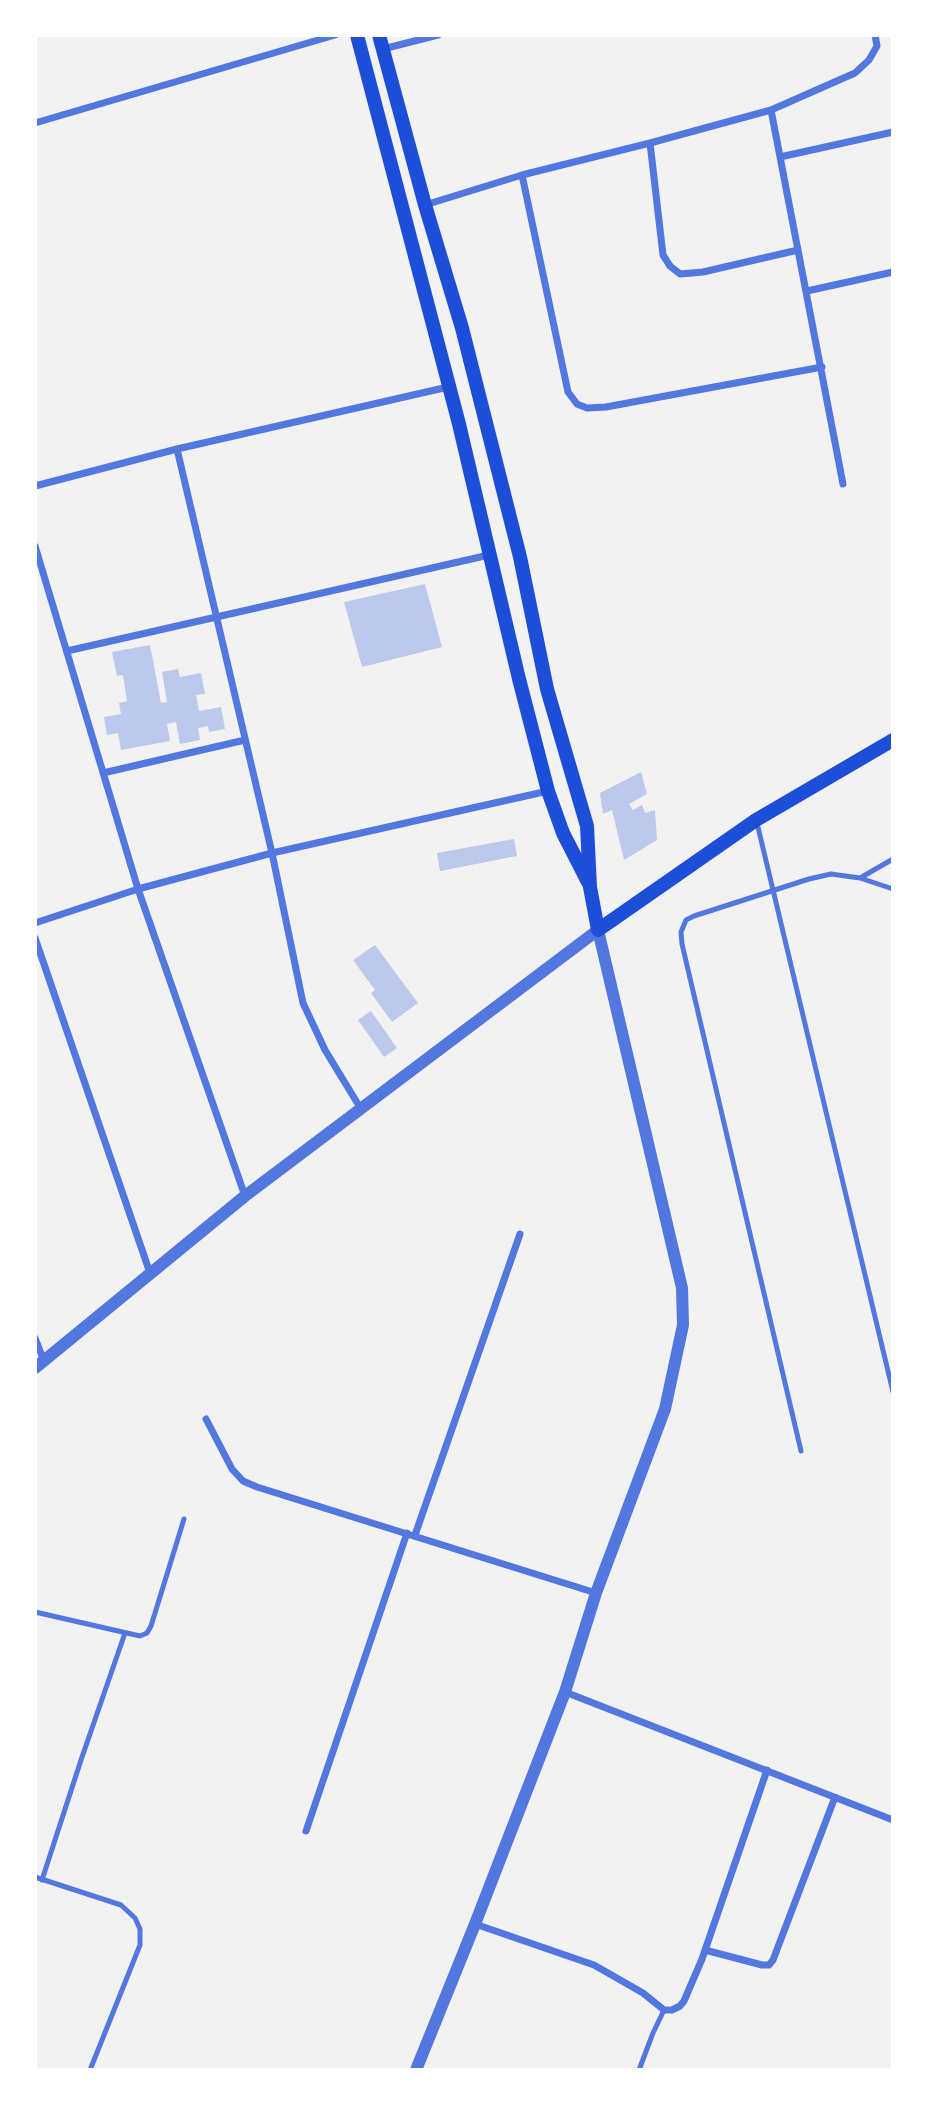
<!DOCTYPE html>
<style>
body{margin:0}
#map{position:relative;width:928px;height:2105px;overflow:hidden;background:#f2f2f2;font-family:Cabin,sans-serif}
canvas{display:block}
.frame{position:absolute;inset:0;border:37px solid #fff;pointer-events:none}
</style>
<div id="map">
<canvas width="928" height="2105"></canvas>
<div class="frame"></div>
</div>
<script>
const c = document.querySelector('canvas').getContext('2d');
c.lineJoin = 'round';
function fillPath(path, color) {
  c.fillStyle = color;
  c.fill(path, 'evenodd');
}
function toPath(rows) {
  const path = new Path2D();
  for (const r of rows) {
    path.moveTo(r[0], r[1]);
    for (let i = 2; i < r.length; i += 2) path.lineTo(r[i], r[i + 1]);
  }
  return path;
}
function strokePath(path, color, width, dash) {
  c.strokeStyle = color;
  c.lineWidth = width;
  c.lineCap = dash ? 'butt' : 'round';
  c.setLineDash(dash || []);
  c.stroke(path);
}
fillPath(toPath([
 [425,584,442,647,362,667,344,602],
 [150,645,161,703,167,702,162,672,178,669,180,677,201,673,205,694,196,695,199,711,221,707,225,729,209,732,208,726,198,728,200,740,180,744,176,722,167,724,170,741,121,750,118,733,107,735,104,717,121,714,119,703,127,701,123,675,117,676,112,652],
 [641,772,647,794,629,804,633,810,642,805,645,813,655,810,657,840,624,860,612,810,603,814,600,793],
 [514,839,517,856,440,871,437,853],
 [375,945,418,1003,392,1022,371,993,375,990,353,960],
 [371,1011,397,1048,384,1057,358,1020]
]), '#bdc9ec');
strokePath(toPath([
 [757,823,893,1392],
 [860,878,893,859],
 [801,1451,682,944,681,932,686,920,694,916,809,879,831,874,860,878,893,889],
 [35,1612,140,1636,147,1633,151,1626,184,1519],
 [35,1877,121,1905,135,1918,140,1929,140,1945,90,2070],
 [42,1880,81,1760,125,1633],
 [639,2070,653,2033,664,2010]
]), '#5277de', 5);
strokePath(toPath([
 [383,49,438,35],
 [771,110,843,484],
 [35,123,335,35],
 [650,143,663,255,670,266,680,274,703,272,798,250],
 [780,157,893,132],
 [522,175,568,392,577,404,587,408,606,407,822,367],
 [425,205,522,175,650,143,771,110,855,73,869,60,877,46,875,35],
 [807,291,893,272],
 [35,486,177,449],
 [35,546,138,889,245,1196],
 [67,651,489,555],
 [103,773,245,740],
 [35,923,138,889,272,853,548,791],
 [35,938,150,1273],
 [361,1109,325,1050,303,1003,272,853,177,449,448,387],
 [35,1338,44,1361],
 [206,1419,232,1469,243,1481,257,1487,596,1593],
 [415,1535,520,1234],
 [565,1692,893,1820],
 [306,1831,407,1533],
 [475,1924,594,1965,643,1993,664,2010,672,2010,680,2006,684,2001,702,1959,767,1770],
 [705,1950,762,1965,769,1965,773,1960,835,1797]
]), '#5277de', 7);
strokePath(toPath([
 [35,1368,245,1196,598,930,682,1288,683,1325,665,1409,596,1593,565,1692,475,1924,416,2070]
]), '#5277de', 12);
strokePath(toPath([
 [357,35,459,424,519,679,548,791,563,833,588,882],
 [379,35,425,205,462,328,520,557,547,689,587,826,590,887,598,930,756,820,893,740]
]), '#1d4ed8', 14);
</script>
